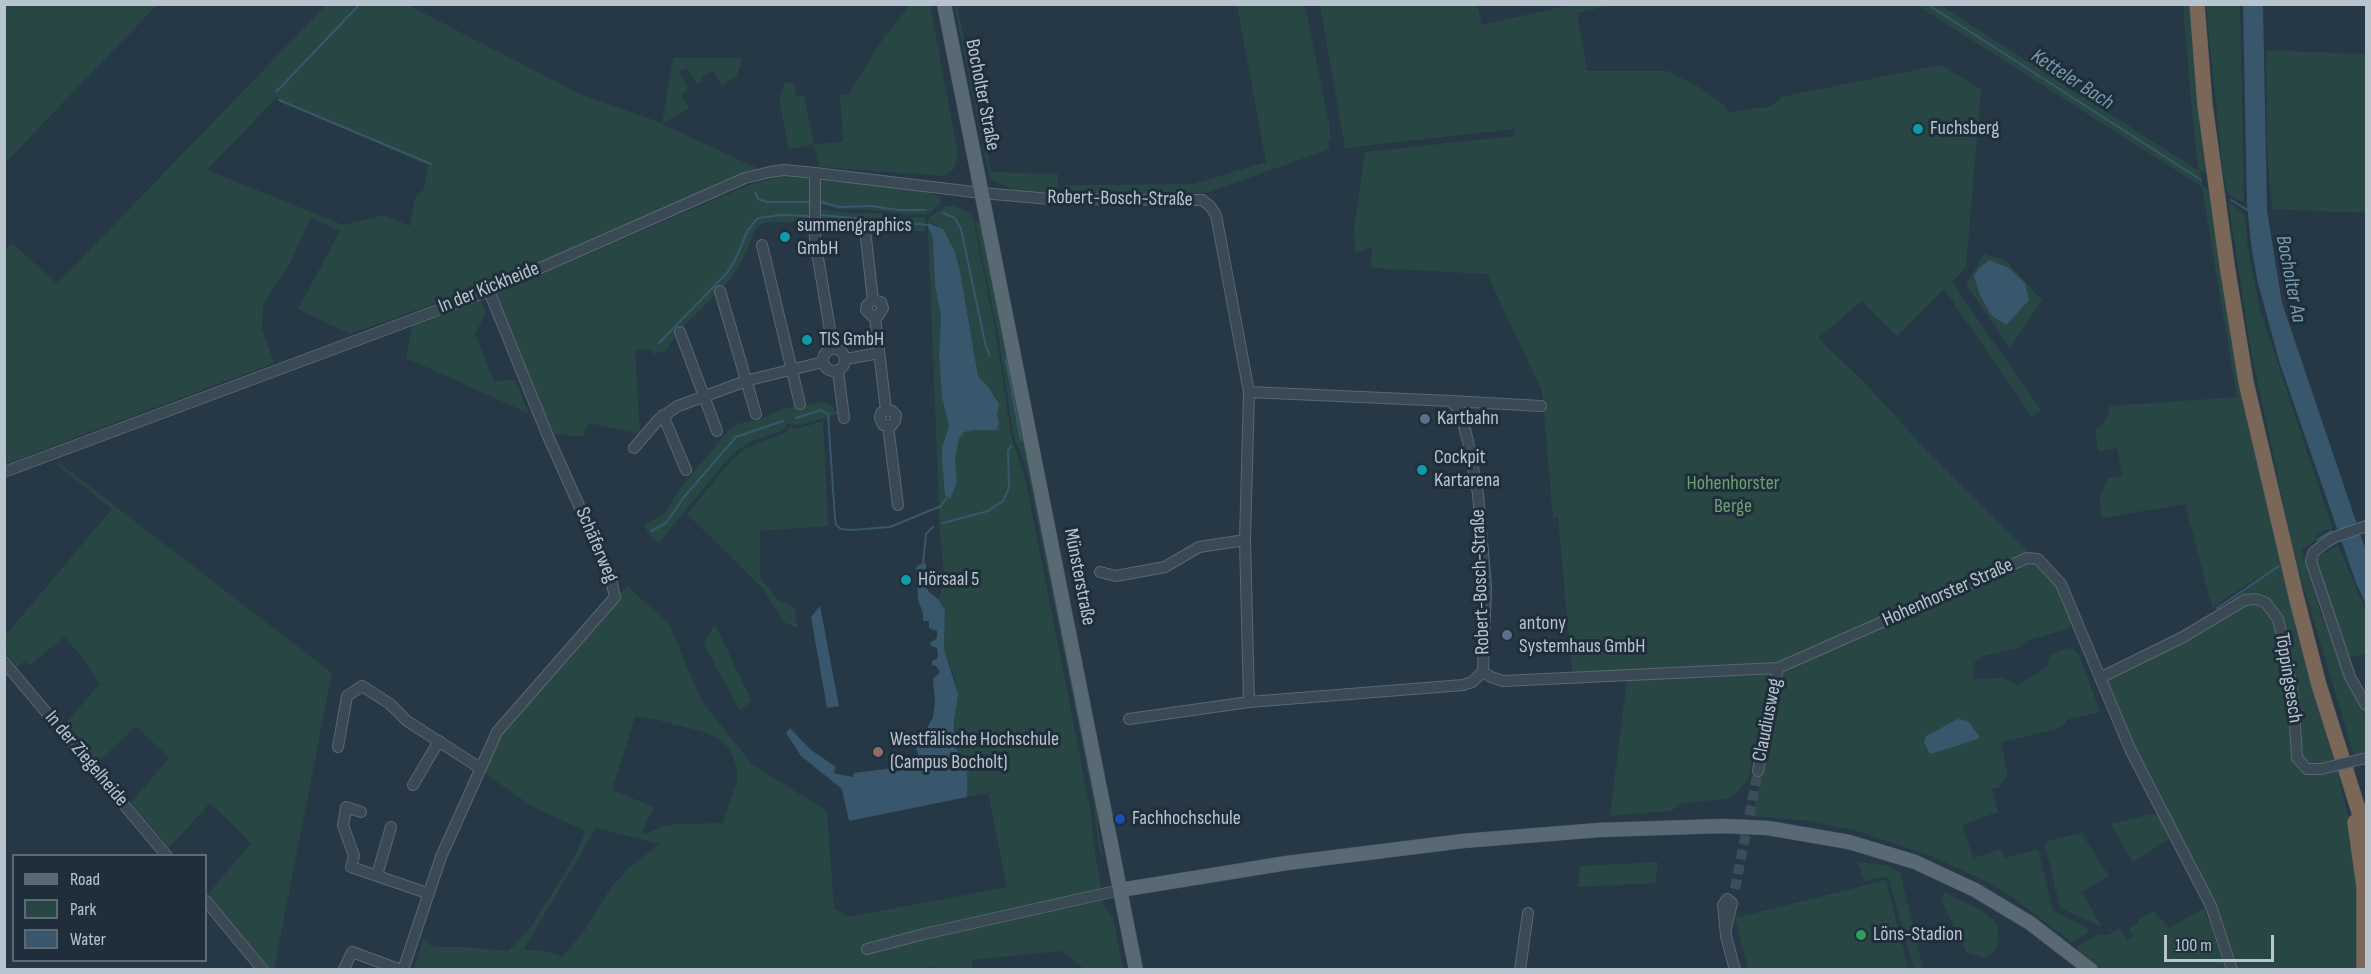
<!DOCTYPE html>
<meta charset="utf-8">
<style>
body{margin:0}
#map{position:relative;width:2371px;height:974px;overflow:hidden;background:#263845;font-family:"Sofia Sans Condensed",sans-serif}
canvas{display:block}
.frame{position:absolute;inset:0;border:6px solid #b8c4ce;pointer-events:none}
.legend{position:absolute;left:12px;top:854px;width:195px;height:108px;box-sizing:border-box;background:#1f2e3a;border:2px solid #5c6a75;margin:0;padding:8px 10px;list-style:none;font-size:18px;color:#b8c4ce}
.legend li{display:flex;align-items:center;gap:12px;height:30px}
.legend b{width:30px;border:2px solid #5c6a75}
.scale{position:absolute;left:2164px;top:935px;width:110px;height:27px;box-sizing:border-box;border:3px solid #b8c4ce;border-top:0;padding-left:8px;font-size:18px;line-height:21px;white-space:nowrap;color:#b8c4ce;-webkit-text-stroke:4px #1f2e3a;paint-order:stroke}
</style>
<div id="map">
<canvas width="2371" height="974"></canvas>
<div class="frame"></div>
<ul class="legend">
<li><b style="height:8px;background:#586974"></b>Road</li>
<li><b style="height:16px;background:#284644"></b>Park</li>
<li><b style="height:16px;background:#38576c"></b>Water</li>
</ul>
<div class="scale">100 m</div>
</div>
<script>
const c = document.querySelector('canvas').getContext('2d');
c.lineJoin = 'round';
function fillPath(path, color) {
  c.fillStyle = color;
  c.fill(path, 'evenodd');
}
function toPath(rows) {
  const path = new Path2D();
  for (const r of rows) {
    if (r.length === 3) {
      path.moveTo(r[0] + r[2], r[1]);
      path.arc(r[0], r[1], r[2], 0, 2 * Math.PI);
      continue;
    }
    path.moveTo(r[0], r[1]);
    for (let i = 2; i < r.length; i += 2) path.lineTo(r[i], r[i + 1]);
  }
  return path;
}
function strokePath(path, color, width, dash) {
  c.strokeStyle = color;
  c.lineWidth = width;
  c.lineCap = dash ? 'butt' : 'round';
  c.setLineDash(dash || []);
  c.stroke(path);
}
function write(font, color, halo, rows, align = 'center') {
  c.font = font + ' "Sofia Sans Condensed",sans-serif';
  c.lineWidth = 6;
  c.setLineDash([]);
  c.textBaseline = 'middle';
  c.strokeStyle = halo;
  c.fillStyle = color;
  for (const [text, x, y, turn = 0] of rows) {
    c.save();
    c.translate(x, y);
    c.rotate((+turn || 0) * Math.PI / 180);
    c.textAlign = isNaN(turn) ? turn : align;
    if (halo) c.strokeText(text, 0, 0);
    c.fillText(text, 0, 0);
    c.restore();
  }
}
fillPath(toPath([
 [5,4,157,5,5,163,4,5],
 [326,5,408,5,582,95,662,123,673,58,743,58,736,77,722,86,713,71,702,77,703,80,697,84,686,68,679,72,687,86,687,91,681,95,689,108,662,124,757,168,481,287,350,334,298,309,340,231,311,218,290,263,263,305,262,328,274,363,5,464,5,251,12,243,57,284],
 [277,97,279,98,278,101,428,165,424,189,415,198,410,226,384,215,343,225,207,170],
 [910,5,930,5,958,155,954,169,944,176,819,167,814,144,789,149,779,100,784,84,793,82,796,96,804,95,814,144,843,142,840,95,849,94,882,40],
 [954,5,957,5,991,172,1058,174,1058,192,1055,194,1017,191,990,179],
 [1237,5,1305,5,1330,128,1330,140,1327,143,1330,146,1327,150,1206,193,1063,194,1064,185,1193,184,1266,162],
 [1320,5,1477,5,1482,25,1569,5,1612,5,1577,13,1587,71,1667,71,1699,87,1724,105,1728,112,1767,107,1777,102,1781,97,1941,65,1981,89,1966,267,1952,282,2041,410,2032,417,1944,289,1897,336,1862,301,1818,338,1864,382,1928,452,2027,550,2015,561,1777,665,1577,676,1572,672,1558,518,1553,518,1542,391,1487,274,1371,268,1372,247,1355,253,1354,228,1365,152,1515,136,1515,129,1345,148],
 [1917,5,1940,5,2199,171,2193,122,2183,5,2192,5,2208,172,2200,171,2202,186,2209,190,2290,592,2296,629,2334,761,2313,767,2299,756,2285,624,2280,612,2269,601,2253,596,2219,610,2265,572,2215,606,2213,610,2185,504,2101,518,2100,498,2108,478,2122,476,2117,448,2098,451,2095,428,2100,427,2107,418,2110,406,2237,397,2202,187],
 [2206,5,2240,5,2244,203,2228,194,2223,173],
 [2266,50,2366,54,2366,213,2272,209,2267,155],
 [779,177,808,178,810,186,810,222,768,222,761,225,755,230,745,256,731,279,682,328,665,351,653,354,652,349,635,351,640,434,588,423,583,437,552,433,495,294,749,185],
 [819,180,914,189,941,197,940,205,928,214,909,215,872,210,838,209,817,204],
 [2228,201,2245,215,2248,249,2260,310,2333,530,2326,529,2314,538,2316,540,2302,550,2320,611,2351,692,2366,715,2366,753,2354,756,2294,554,2250,345],
 [947,206,954,206,972,213,997,340,1011,435,1026,482,1091,813,1093,839,1104,907,1113,917,1123,969,1084,969,1061,951,972,960,973,970,935,969,934,966,922,970,414,970,423,939,433,947,465,947,508,951,531,927,573,860,586,831,533,807,482,771,502,734,627,586,669,624,702,702,752,764,827,811,834,908,848,917,1007,887,988,793,967,797,967,765,954,743,956,683,944,649,945,610,938,599,945,582,940,535,928,228,933,234,935,285,941,316,939,354,942,397,949,427,942,447,945,495,949,499,957,483,955,459,959,439,964,432,974,430,997,430,999,424,997,415,997,399,978,376,960,271,955,252,937,225,928,223,929,217],
 [635,717,650,718,700,731,718,738,730,749,737,769,737,781,723,823,676,824,660,827,647,834,641,833,654,807,612,790],
 [596,828,660,844,630,867,611,887,585,930,562,957,549,952,524,949],
 [826,209,846,213,876,213,902,218,925,217,925,232,868,225,849,226,820,223,819,210],
 [975,221,981,222,1098,809,1098,828,1103,859,1099,850,1093,799,1027,470,1013,434,999,340],
 [1984,254,2006,261,2042,300,2010,348,1966,285],
 [480,300,486,313,475,334,494,381,515,380,528,411,528,413,406,358,412,326],
 [822,402,833,406,834,411,840,411,838,414,800,425,787,423,784,430,752,441,738,450,726,461,659,543,650,536,644,525,665,513,678,491,728,431,737,424,761,419,779,410,804,404,805,406],
 [823,421,828,526,760,531,760,577,777,599,794,607,798,628,785,623,763,589,687,514,729,463,744,449,785,433,790,427,796,429],
 [59,463,332,673,274,969,267,969,208,894,251,843,210,803,169,848,131,803,169,758,136,726,98,763,65,724,100,684,83,658,64,637,29,666,25,661,17,667,5,652,4,637,112,509,56,464],
 [2338,545,2366,611,2366,654,2346,658,2316,565,2317,558],
 [2021,562,2038,563,2053,577,2074,622,2068,629,2028,640,2018,648,1983,656,1974,663,1973,679,2003,678,2018,685,2047,667,2049,658,2052,654,2068,648,2074,649,2080,656,2100,712,2066,720,2066,723,2055,730,2001,742,2008,777,2004,779,2000,787,1992,789,1998,812,1962,825,1973,858,2002,849,2004,858,2038,849,2053,910,2088,929,2087,933,2072,943,2016,900,1987,882,1931,856,1861,832,1808,821,1753,816,1782,673,1786,667],
 [2248,604,2265,608,2272,616,2287,675,2292,757,2295,764,2299,770,2307,774,2337,770,2353,836,2358,882,2357,969,2237,969,2222,924,2140,760,2105,679],
 [715,624,751,700,740,711,703,643],
 [1771,671,1748,779,1736,794,1727,799,1683,803,1671,811,1610,816,1627,679],
 [2151,814,2162,815,2173,837,2133,862,2110,824],
 [2084,832,2082,834,2109,876,2082,892,2102,927,2060,908,2045,844,2048,841],
 [1658,862,1655,883,1578,887,1580,866],
 [1858,862,1889,866,1900,872,1923,969,1914,969,1888,876,1864,881],
 [1886,880,1908,969,1748,969,1735,918],
 [1944,892,1981,910,1991,918,1997,925,1999,938,1995,951,1985,958,1967,953,1941,900],
 [2204,908,2225,969,2102,969,2076,947,2097,935,2108,935,2120,928,2127,940,2133,936,2129,928,2138,923,2138,920,2154,911,2169,928]
]), '#284644');
fillPath(toPath([
 [2243,5,2263,5,2267,211,2282,303,2366,551,2366,604,2356,583,2280,364,2258,283,2252,251,2247,205],
 [928,223,943,229,955,252,960,271,978,376,989,388,999,404,997,415,999,424,997,430,974,430,964,432,959,439,955,459,957,483,950,499,945,495,942,461,942,447,949,427,942,397,939,354,941,316,935,285,933,241,932,234,928,228],
 [1989,260,2009,268,2025,283,2029,300,2006,325,1991,315,1980,295,1974,276,1979,268],
 [926,563,926,586,929,592,938,599,945,610,944,649,958,694,954,722,954,743,959,754,967,765,967,797,849,821,842,789,801,756,786,733,790,728,811,750,836,767,834,773,842,775,853,777,854,773,886,769,900,761,909,769,917,766,920,759,916,749,933,717,935,702,933,679,940,672,936,666,932,665,932,661,937,659,938,655,937,648,931,646,930,643,937,638,937,631,929,628,929,621,923,621,923,613,918,600,916,568,918,565],
 [820,606,839,706,827,708,811,617],
 [1958,719,1968,721,1979,736,1978,739,1930,754,1924,742,1926,736]
]), '#38576c');
strokePath(toPath([
 [1927,4,2201,180],
 [276,92,360,4],
 [279,100,431,164],
 [755,192,758,199,767,202,810,202],
 [2231,200,2249,211],
 [819,201,839,207,871,206,898,210,926,210],
 [943,213,955,218,961,229,986,347,990,356],
 [820,215,928,225],
 [659,343,727,273,736,258,748,230,758,218,781,215,810,216],
 [1006,359,1021,440],
 [796,418,821,410,828,414,835,519,836,525,841,529,852,530,890,527,941,506,947,497],
 [943,523,988,511,1003,501,1009,488,1008,451,1011,446],
 [651,531,666,523,684,497,736,437,783,421],
 [2317,540,2331,531],
 [923,564,926,534,933,527],
 [2217,608,2279,566]
]), '#38576c', 2);
strokePath(toPath([
 [1735,889,1758,771]
]), '#3c4d5a', 10, [10, 5]);
const minor = toPath([
 [815,173,815,240,833,348],
 [865,230,873,300,881,302,883,308,878,316,872,316,866,310,867,305,873,300],
 [762,245,800,404],
 [720,291,756,414],
 [875,317,886,410,881,413,880,418,883,425,891,426,895,421,896,415,892,411,886,410],
 [680,332,717,431],
 [834,360,11],
 [846,359,879,353],
 [838,371,844,418],
 [1451,401,1541,406],
 [663,415,686,470],
 [888,426,898,505],
 [634,448,659,419,678,406,749,380,823,362],
 [4,472,481,294,745,178,770,172,784,170,815,173,982,193,1050,199,1202,200,1210,206,1216,215,1249,392,1245,540,1249,702,1129,719],
 [2366,526,2335,537,2325,543,2313,553,2311,561,2350,677,2366,705],
 [1100,572,1116,576,1165,567,1199,547,1245,540],
 [4,662,167,856],
 [1483,672,1491,677,1503,681,1778,668,2027,558,2038,559,2061,584,2130,749,2211,906,2232,970],
 [2100,678,2183,637,2245,600,2256,599,2266,603,2278,619,2284,644,2293,695,2297,758,2307,769,2321,769],
 [1249,702,1463,685,1472,682,1483,672,1486,587,1478,494,1468,441,1460,411,1451,401,1249,392],
 [338,747,347,696,362,686,390,704,407,721,480,768],
 [1758,771,1778,668],
 [413,785,439,741],
 [361,812,346,807,344,820,343,825,354,856,351,867,427,893],
 [377,875,391,827],
 [206,901,263,970],
 [1726,928,1732,903,1727,899,1723,905,1726,936,1735,970],
 [867,949,924,934,1120,890],
 [344,969,352,952,401,970],
 [403,970,441,857,497,732,615,597,610,575,547,434,489,291],
 [1520,970,1528,913]
]);
const major = toPath([
 [944,4,1136,970],
 [1120,890,1287,863,1463,841,1599,830,1723,826,1768,828,1849,842,1915,862,1975,890,2030,923,2091,970]
]);
const highway = toPath([
 [2197,4,2205,105,2227,265,2246,382,2297,600,2319,685,2366,834],
 [2355,822,2364,887,2364,970]
]);
strokePath(minor, '#596772', 12);
strokePath(major, '#475561', 15);
strokePath(highway, '#45545f', 16);
strokePath(minor, '#3a4954', 10);
strokePath(major, '#586974', 14);
strokePath(highway, '#7b6757', 15);
const minorBridge = toPath([
 [2321,769,2366,758]
]);
strokePath(minorBridge, '#596772', 12, []);
strokePath(minorBridge, '#3a4954', 10);
for (const [x, y, r, color] of [
 [1918,129,6,"#0f9aa8"],
 [785,237,6,"#0f9aa8"],
 [807,340,6,"#0f9aa8"],
 [1425,419,6,"#5c6f8a"],
 [1422,470,6,"#0f9aa8"],
 [906,580,6,"#0f9aa8"],
 [1507,635,6,"#5c6f8a"],
 [878,752,6,"#8d6e63"],
 [1120,819,6,"#1a4fb4"],
 [1861,935,6,"#2e9e5b"]
]) {
  const dot = new Path2D();
  dot.arc(x, y, r, 0, 2 * Math.PI);
  c.fillStyle = color;
  c.fill(dot);
  strokePath(dot, '#1f2e3a', 2);
}
write('20px', '#b8c4ce', '#1f2e3a', [
 ["Bocholter Straße",982,95,79],
 ["Robert-Bosch-Straße",1120,199,1],
 ["In der Kickheide",489,288,-22],
 ["Schäferweg",596,545,67],
 ["Münsterstraße",1079,577,79],
 ["Robert-Bosch-Straße",1481,582,-92],
 ["Hohenhorster Straße",1948,593,-24],
 ["Töppingsesch",2288,678,81],
 ["Claudiusweg",1768,720,-79],
 ["In der Ziegelheide",86,759,50]
]);
write('20px', '#b8c4ce', '#1f2e3a', [
 ["Fuchsberg",1930,129],
 ["summengraphics",797,226],
 ["GmbH",797,249],
 ["TIS GmbH",819,340],
 ["Kartbahn",1437,419],
 ["Cockpit",1434,458],
 ["Kartarena",1434,481],
 ["Hörsaal 5",918,580],
 ["antony",1519,624],
 ["Systemhaus GmbH",1519,647],
 ["Westfälische Hochschule",890,740],
 ["(Campus Bocholt)",890,763],
 ["Fachhochschule",1132,819],
 ["Löns-Stadion",1873,935]
], 'left');
write('20px', '#6da071', '#1f2e3a', [
 ["Hohenhorster",1733,484],
 ["Berge",1733,507]
]);
write('italic 21px', '#769ab2', '#1f2e3a', [
 ["Ketteler Bach",2072,80,33],
 ["Bocholter Aa",2290,279,79]
]);
</script>
